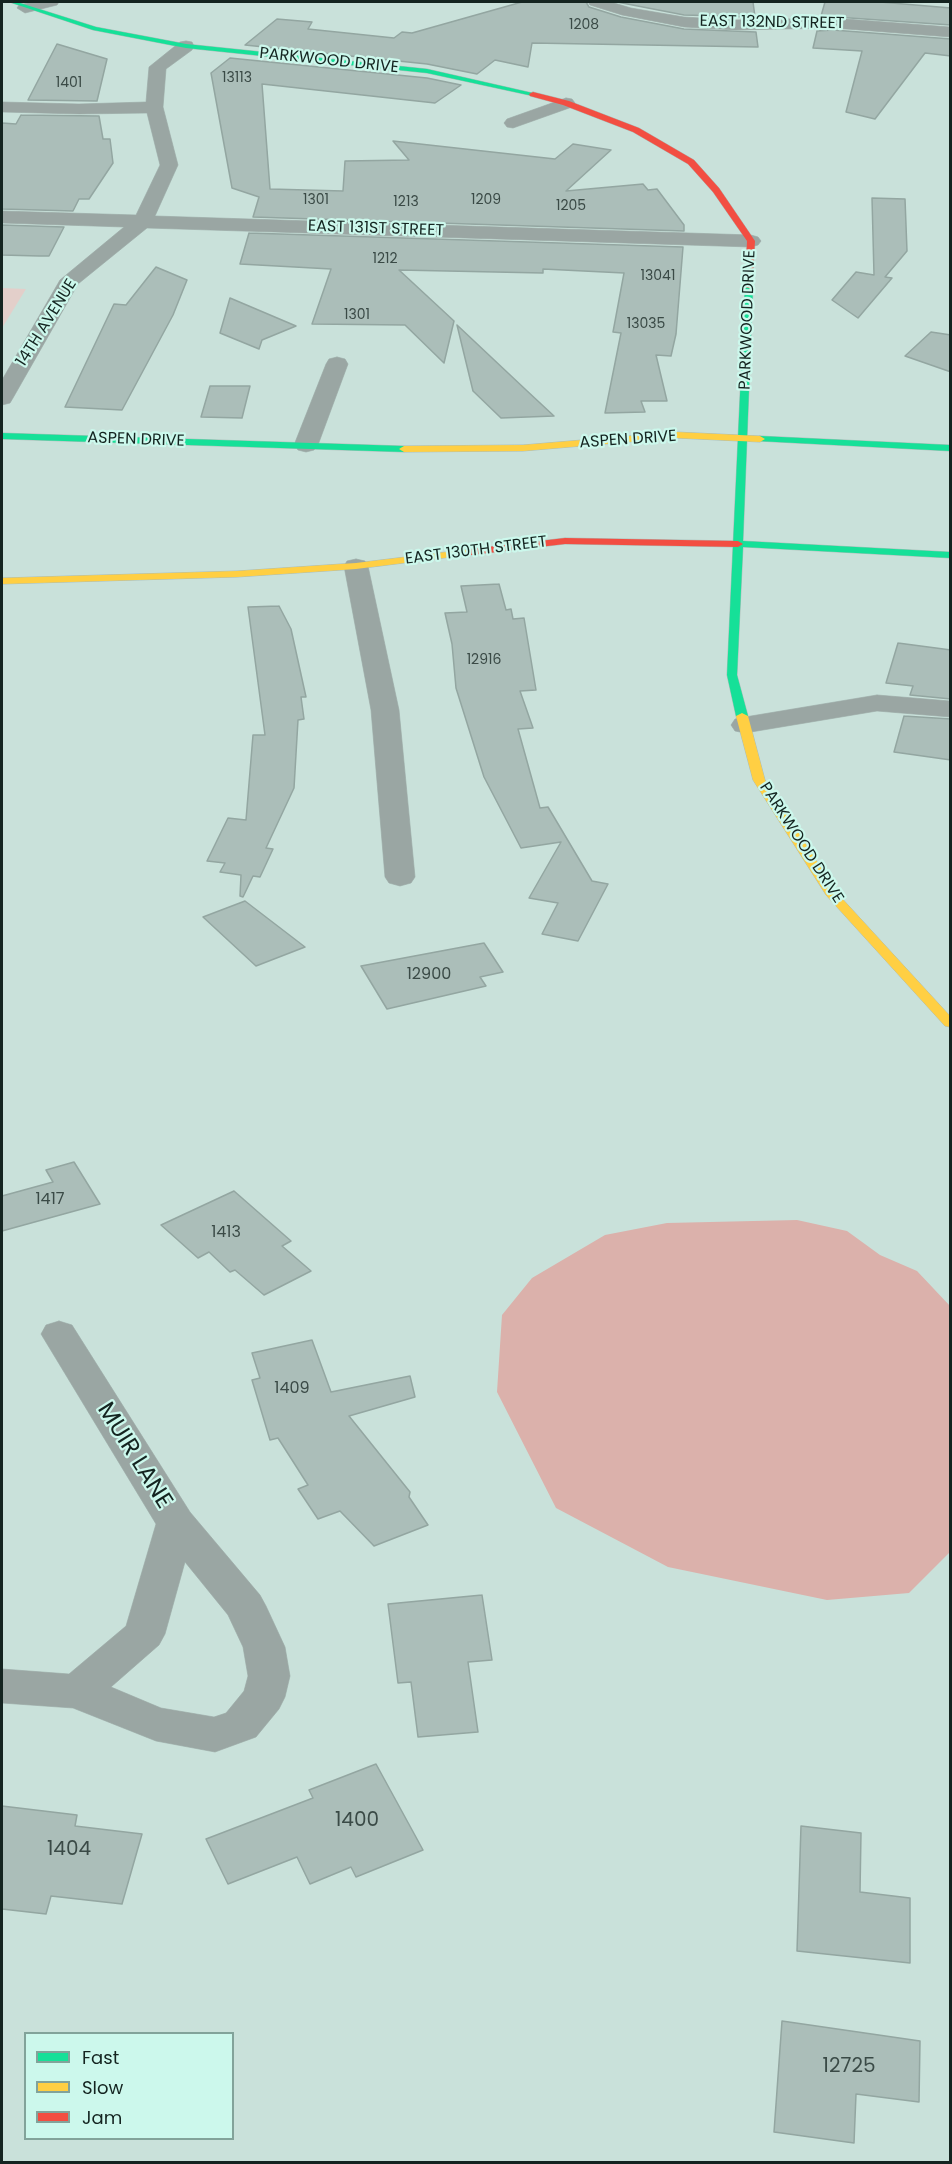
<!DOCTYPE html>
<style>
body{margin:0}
#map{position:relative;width:952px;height:2164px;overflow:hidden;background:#c9e1da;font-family:Poppins,sans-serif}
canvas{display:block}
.frame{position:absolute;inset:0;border:3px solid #142420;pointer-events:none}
.legend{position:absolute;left:24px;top:2032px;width:210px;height:108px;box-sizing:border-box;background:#ccf8ec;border:2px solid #82a39a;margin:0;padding:8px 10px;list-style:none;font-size:18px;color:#142420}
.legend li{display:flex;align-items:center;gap:12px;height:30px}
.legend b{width:30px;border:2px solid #82a39a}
</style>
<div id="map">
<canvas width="952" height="2164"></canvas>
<div class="frame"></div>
<ul class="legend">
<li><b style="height:8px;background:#16e098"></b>Fast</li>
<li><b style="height:8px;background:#ffcf43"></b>Slow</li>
<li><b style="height:8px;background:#f24e42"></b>Jam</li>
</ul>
</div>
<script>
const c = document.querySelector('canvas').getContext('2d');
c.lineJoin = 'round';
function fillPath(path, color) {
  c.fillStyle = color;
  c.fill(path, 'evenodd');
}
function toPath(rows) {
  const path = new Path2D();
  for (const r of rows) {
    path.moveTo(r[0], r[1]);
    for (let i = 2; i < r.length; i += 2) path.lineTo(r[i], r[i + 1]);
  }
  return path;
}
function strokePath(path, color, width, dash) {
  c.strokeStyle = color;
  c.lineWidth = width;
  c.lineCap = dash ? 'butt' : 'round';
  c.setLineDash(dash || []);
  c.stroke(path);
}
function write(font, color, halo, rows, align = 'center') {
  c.font = font + ' Poppins,sans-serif';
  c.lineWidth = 4.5;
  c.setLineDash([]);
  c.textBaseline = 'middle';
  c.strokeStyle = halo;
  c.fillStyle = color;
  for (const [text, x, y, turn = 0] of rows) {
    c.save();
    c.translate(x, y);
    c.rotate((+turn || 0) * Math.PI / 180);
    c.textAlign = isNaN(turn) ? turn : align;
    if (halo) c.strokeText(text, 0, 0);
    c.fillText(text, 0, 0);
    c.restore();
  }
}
fillPath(toPath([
 [2,288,26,289,2,328]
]), '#e3cfca');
fillPath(toPath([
 [797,1220,847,1231,880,1255,917,1271,950,1306,950,1552,909,1593,827,1600,668,1567,556,1508,497,1392,502,1315,532,1278,605,1235,667,1223]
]), '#dbb1ab');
const building = toPath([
 [522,2,586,2,589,7,621,17,684,29,756,32,758,47,532,43,528,67,495,60,477,74,427,64,245,45,277,19,312,22,308,29,394,38,402,32,412,33,522,2],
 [617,2,753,2,755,17,684,15,617,2],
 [825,2,880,2,951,8,951,25,821,16,825,2],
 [833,30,951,39,951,56,925,53,875,119,846,112,862,51,813,48,817,31,833,30],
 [57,44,107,59,97,101,28,100,57,44],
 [230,58,427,78,461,85,435,103,262,84,270,189,343,191,345,161,409,160,393,141,555,159,573,144,611,150,566,191,643,184,648,190,657,189,684,225,684,231,253,217,259,197,232,188,211,73,230,58],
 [21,115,99,116,103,139,110,139,113,163,89,199,79,199,73,211,2,209,2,123,16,124,21,115],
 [872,198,905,199,907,251,885,277,892,278,858,318,832,300,856,272,874,275,872,198],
 [2,225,64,227,49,256,39,256,2,255,2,225],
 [249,233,683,247,676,334,671,356,656,355,667,401,641,401,645,412,605,413,621,333,613,332,624,273,543,269,543,273,399,270,454,321,444,363,405,325,312,324,331,269,240,264,249,233],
 [156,267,187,280,173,315,122,410,65,407,114,304,126,305,156,267],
 [230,298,296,326,262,340,259,349,220,333,230,298],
 [457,325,525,389,554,416,501,418,473,391,457,325],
 [931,332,951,335,951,372,905,356,931,332],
 [210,386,250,386,242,418,201,417,210,386],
 [499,584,506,610,511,609,513,619,524,618,536,690,520,691,533,728,518,729,540,808,548,807,592,881,608,884,578,941,542,934,558,903,529,898,561,842,521,848,484,777,456,688,452,644,445,613,467,612,461,586,499,584],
 [279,606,291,629,306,697,301,697,304,719,298,720,294,788,266,848,273,849,260,877,253,876,243,897,240,896,241,875,220,872,225,863,207,861,228,818,246,820,253,735,265,735,248,607,279,606],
 [898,643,951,650,951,699,910,695,913,686,886,683,898,643],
 [904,716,951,719,951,760,894,752,904,716],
 [245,901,305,947,256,966,203,917,245,901],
 [484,943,503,972,480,977,486,986,387,1009,361,966,484,943],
 [74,1162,100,1204,2,1231,2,1196,53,1182,46,1170,74,1162],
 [234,1191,291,1241,282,1246,311,1271,264,1295,235,1270,230,1272,209,1252,198,1258,161,1225,234,1191],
 [312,1340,331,1392,410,1376,415,1397,349,1416,410,1492,409,1497,428,1525,374,1546,340,1511,318,1519,298,1489,308,1485,278,1438,270,1440,252,1380,260,1378,252,1353,312,1340],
 [482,1595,492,1660,468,1662,478,1732,418,1737,411,1682,398,1683,388,1604,482,1595],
 [376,1764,423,1850,356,1877,351,1867,310,1884,297,1857,228,1884,206,1839,313,1798,309,1790,376,1764],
 [2,1806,77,1815,75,1826,142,1834,122,1904,51,1896,46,1914,2,1909,2,1806],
 [801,1826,861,1833,860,1892,910,1898,910,1963,797,1951,801,1826],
 [782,2021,920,2041,919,2102,856,2094,854,2143,774,2132,782,2021]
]);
fillPath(building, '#abbeb9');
strokePath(building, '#93a6a1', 1.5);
const street = toPath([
 [32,2,59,2,57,5,25,13,17,8,19,5,32,2],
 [588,2,611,2,631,8,684,17,735,20,833,18,950,27,950,37,833,28,735,30,684,27,622,15,590,5,588,2],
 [186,41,192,42,194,46,192,50,166,69,163,107,178,165,155,216,751,235,758,237,761,241,758,245,751,247,147,228,78,284,13,398,10,403,2,405,2,380,60,280,124,227,2,223,2,211,136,215,160,165,147,113,79,114,2,112,2,102,79,104,146,102,149,67,180,42,186,41],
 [566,98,572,99,575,103,572,107,513,128,507,127,504,123,507,119,566,98],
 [337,357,345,359,348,364,318,445,314,450,306,452,298,450,294,445,326,364,329,359,337,357],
 [356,559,365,561,368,566,399,710,415,877,411,883,400,886,389,883,385,877,371,710,344,566,347,561,356,559],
 [877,695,950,701,950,717,877,711,745,733,735,731,731,725,735,719,745,717,877,695],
 [59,1321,72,1325,190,1512,260,1595,266,1606,285,1647,290,1676,285,1697,279,1709,256,1737,215,1752,156,1741,73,1708,2,1703,2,1669,69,1674,126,1626,156,1524,41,1334,46,1325,59,1321],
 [185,1562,228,1615,243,1647,248,1676,244,1691,226,1713,214,1717,161,1708,111,1687,159,1645,165,1634,185,1562]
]);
const fast = toPath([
 [9,2,17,2,96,27,186,44,427,69,537,94,533,96,427,73,186,48,93,30,9,2],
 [749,284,753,287,743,541,950,552,950,558,743,547,737,675,748,716,742,719,736,716,727,675,745,287,749,284],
 [2,433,404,446,409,449,404,452,2,439,2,433],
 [760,436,950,445,950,451,757,441,757,437,760,436]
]);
const slow = toPath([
 [676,432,760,436,765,439,760,442,676,438,523,451,404,452,399,449,404,446,523,445,676,432],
 [471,549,476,552,475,554,356,569,237,577,2,584,2,578,237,571,356,563,471,549],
 [742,713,748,716,765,780,837,893,950,1016,950,1027,945,1026,826,895,753,780,736,716,742,713]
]);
const jam = toPath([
 [533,92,569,101,639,128,694,160,719,188,755,241,752,289,745,287,747,241,713,192,688,164,633,132,563,105,530,96,529,94,533,92],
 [565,538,738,541,743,544,738,547,565,544,471,555,466,552,471,549,565,538]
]);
strokePath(street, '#aabdb8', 1);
strokePath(fast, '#aabdb8', 1);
strokePath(slow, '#aabdb8', 1);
strokePath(jam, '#aabdb8', 1);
fillPath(street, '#9aa6a3');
fillPath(fast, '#16e098');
fillPath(slow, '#ffcf43');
fillPath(jam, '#f24e42');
write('14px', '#3a4a46', null, [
 ["1208",584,25],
 ["13113",237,78],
 ["1401",69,83],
 ["1301",316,200],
 ["1209",486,200],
 ["1213",406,202],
 ["1205",571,206],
 ["1212",385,259],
 ["13041",658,276],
 ["1301",357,315],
 ["13035",646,324],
 ["12916",484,660]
]);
write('16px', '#142420', '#ccf8ec', [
 ["EAST 132ND STREET",772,23,1],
 ["PARKWOOD DRIVE",329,61,6],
 ["EAST 131ST STREET",376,229,2],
 ["PARKWOOD DRIVE",748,320,-88],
 ["14TH AVENUE",47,323,-58],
 ["ASPEN DRIVE",136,440,2],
 ["ASPEN DRIVE",628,440,-4],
 ["EAST 130TH STREET",476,551,-7],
 ["PARKWOOD DRIVE",801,843,57]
]);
write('16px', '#3a4a46', null, [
 ["12900",429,975],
 ["1417",50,1200],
 ["1413",226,1233],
 ["1409",292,1389]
]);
write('20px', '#3a4a46', null, [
 ["1400",357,1821],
 ["1404",69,1850],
 ["12725",849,2067]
]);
write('24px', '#142420', '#ccf8ec', [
 ["MUIR LANE",134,1456,58]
]);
</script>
